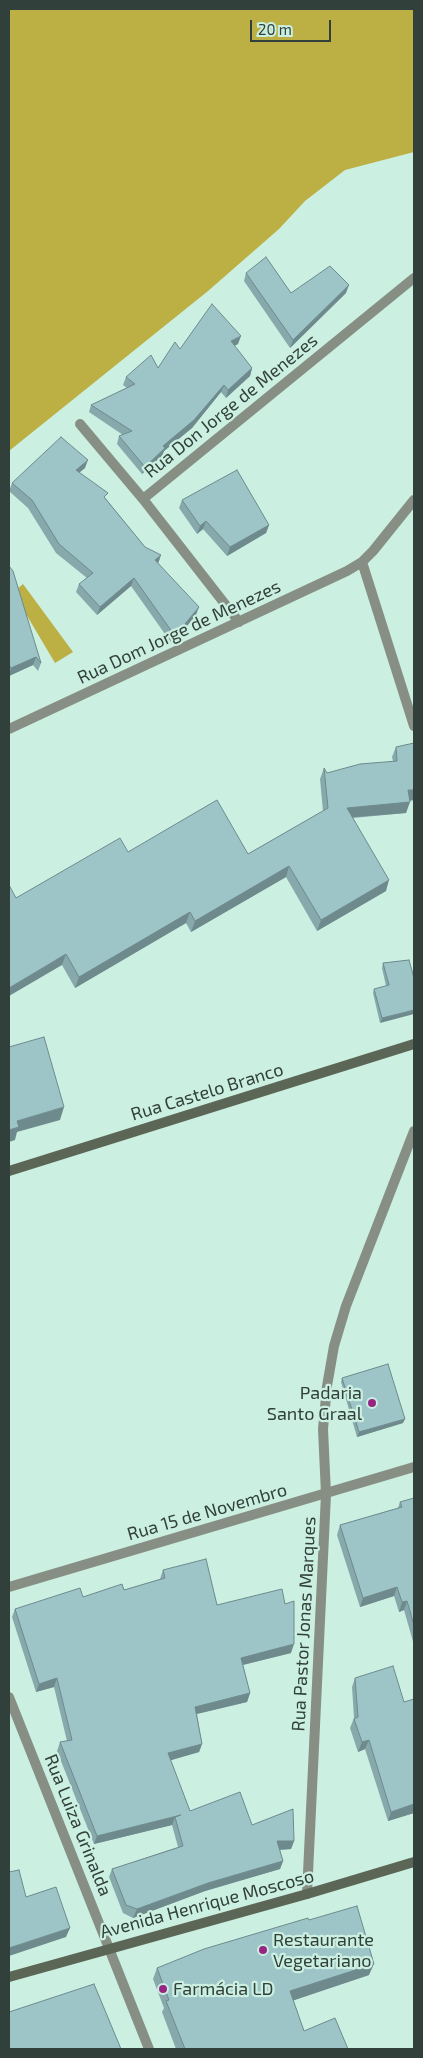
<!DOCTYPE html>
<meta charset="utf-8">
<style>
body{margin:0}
#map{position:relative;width:423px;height:2058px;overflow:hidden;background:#cbefe1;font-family:"Exo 2",sans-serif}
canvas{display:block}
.frame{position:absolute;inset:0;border:10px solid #31403a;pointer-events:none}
.scale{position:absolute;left:250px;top:20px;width:81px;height:22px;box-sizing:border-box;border:2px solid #31403a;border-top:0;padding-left:6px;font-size:15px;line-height:18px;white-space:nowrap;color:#31403a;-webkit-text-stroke:4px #cbefe1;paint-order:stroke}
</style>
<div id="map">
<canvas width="423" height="2058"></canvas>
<div class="frame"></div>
<div class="scale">20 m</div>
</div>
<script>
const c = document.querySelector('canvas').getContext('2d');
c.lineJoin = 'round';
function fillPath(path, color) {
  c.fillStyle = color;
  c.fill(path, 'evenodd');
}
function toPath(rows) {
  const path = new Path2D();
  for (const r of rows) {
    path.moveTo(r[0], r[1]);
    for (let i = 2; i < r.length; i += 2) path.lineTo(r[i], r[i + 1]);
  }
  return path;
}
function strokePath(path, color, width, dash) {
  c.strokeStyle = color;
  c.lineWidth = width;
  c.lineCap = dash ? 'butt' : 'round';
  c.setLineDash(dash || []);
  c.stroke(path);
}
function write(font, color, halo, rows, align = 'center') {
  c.font = font + ' "Exo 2",sans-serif';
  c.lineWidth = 4.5;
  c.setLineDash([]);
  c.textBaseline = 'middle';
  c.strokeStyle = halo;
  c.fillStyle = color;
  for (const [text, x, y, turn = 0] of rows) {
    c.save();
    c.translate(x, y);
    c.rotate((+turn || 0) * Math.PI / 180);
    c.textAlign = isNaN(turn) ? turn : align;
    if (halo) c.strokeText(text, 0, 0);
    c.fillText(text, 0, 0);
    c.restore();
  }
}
fillPath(toPath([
 [9,9,414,9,414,152,345,170,305,201,279,229,208,291,9,451],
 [23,584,73,652,55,663,23,609,9,596]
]), '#bcb044');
strokePath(toPath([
 [80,424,143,499,239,622],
 [143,499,414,278],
 [362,562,414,726],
 [9,729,347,571,362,562,373,551,414,500],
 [9,1697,149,2049],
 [307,1894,326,1494,323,1429,327,1386,334,1346,346,1306,414,1131]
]), '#878f84', 10);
strokePath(toPath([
 [9,1587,414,1467]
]), '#878f84', 10);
strokePath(toPath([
 [9,1171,414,1044],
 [9,1977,307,1894,414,1862]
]), '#5b6656', 10);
fillPath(toPath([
 [246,273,291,293,346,293,290,348,244,281],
 [238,344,234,346,252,368,250,376,226,398,221,392,192,428,164,451,162,456,142,474,117,444,119,436,123,435,89,412,91,405,127,388,123,385,126,377,158,368,180,349],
 [85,468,79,473,106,499,158,563,196,615,172,644,131,586,97,615,76,592,79,584,87,578,56,553,28,508,9,491,12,483],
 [182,500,269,525,266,533,227,556,203,529,197,534,179,508],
 [9,566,41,663,38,671,33,665,9,676],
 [414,743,414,800,409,801,406,813,353,818,386,891,317,931,286,877,191,932,186,923,75,988,62,965,16,898,128,852,248,854,323,811,320,779,324,768,327,773,393,761,392,757,396,747],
 [409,960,380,1023,373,993,374,989,386,986,382,968,383,963],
 [342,1378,403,1423,357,1437,341,1382],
 [414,1498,414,1645,404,1610,399,1612,394,1596,360,1607,337,1535,340,1525,398,1508,400,1502],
 [163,1570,291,1653,243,1665,250,1693,247,1702,197,1714,202,1744,199,1752,170,1760,190,1811,252,1825,294,1841,291,1849,280,1850,283,1861,280,1869,205,1891,133,1918,123,1913,109,1877,112,1869,178,1847,172,1825,94,1844,57,1751,60,1742,67,1741,54,1687,36,1692,12,1617,15,1609,124,1590,160,1579],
 [355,1678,404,1702,414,1813,388,1821,365,1749,358,1752,350,1728,354,1718,352,1687],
 [309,1920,369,1975,293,2000,304,2031,348,2049,176,2049,162,2012,164,2008,153,1979,157,1968]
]), '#87a9ac');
fillPath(toPath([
 [349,285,346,293,290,348,293,340],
 [241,336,238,344,228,349,231,341],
 [252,368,250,376,226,398,228,390],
 [224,385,221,392,192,428,164,451,162,456,142,474,145,467,163,446],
 [88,460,85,468,72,478,76,470],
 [206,521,203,529,197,534,200,526],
 [269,525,266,533,227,556,230,547],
 [161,555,158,564,155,560],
 [134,578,131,586,97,615,100,607],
 [199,607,196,615,172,644,175,636],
 [36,657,33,665,9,676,11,668],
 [408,790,414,790,414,800,404,801],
 [410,802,406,813,343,818,347,808],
 [289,866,286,877,191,932,195,921],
 [389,880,386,891,317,931,321,920],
 [190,912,186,923,75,988,79,977],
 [66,954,62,965,9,996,9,988],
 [414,1010,414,1014,380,1023,382,1018],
 [64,1107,60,1120,17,1132,15,1140,9,1142,9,1130,17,1121],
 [405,1419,403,1423,357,1437,359,1432],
 [397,1587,394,1596,360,1607,363,1598],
 [407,1601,404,1610,399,1612,402,1602],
 [294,1644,291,1653,238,1666,241,1658],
 [57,1678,54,1687,36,1692,39,1684],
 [250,1693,247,1702,192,1715,195,1707],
 [369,1740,365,1749,358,1752,362,1742],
 [202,1744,199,1752,165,1762,168,1753],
 [414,1804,414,1813,388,1821,391,1812],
 [181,1815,175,1817,172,1825,94,1844,97,1836],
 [277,1841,294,1841,291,1849,274,1850],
 [283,1861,280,1869,205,1891,133,1918,137,1909,208,1883],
 [70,1928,66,1937,9,1956,9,1948],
 [374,1964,369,1975,286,2003,290,1991]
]), '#6e8a8c');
const building = toPath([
 [266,257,291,293,330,266,349,285,293,340,246,273,266,257],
 [212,304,241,336,231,341,252,368,228,390,224,385,194,420,163,446,165,448,145,467,119,436,132,431,91,405,135,384,126,377,151,355,158,368,175,342,180,349,212,304],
 [61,437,88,460,76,470,108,493,104,497,145,547,161,555,155,560,199,607,175,636,134,578,100,607,79,584,93,573,59,544,32,500,12,483,61,437],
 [237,470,269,525,230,547,206,521,200,526,182,500,237,470],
 [9,566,13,571,41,663,36,657,11,668,9,665,9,566],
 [414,743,414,790,408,790,410,802,347,808,389,880,321,920,289,866,195,921,190,912,79,977,66,954,9,988,9,885,16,898,120,838,128,852,217,800,248,854,328,808,324,768,327,773,360,764,397,761,396,747,414,743],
 [409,960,414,978,414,1010,382,1018,374,989,389,985,383,963,409,960],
 [44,1037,64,1107,17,1121,19,1127,9,1130,9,1047,44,1037],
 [388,1364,405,1419,359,1432,342,1378,388,1364],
 [414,1498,414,1625,407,1601,402,1602,397,1587,363,1598,340,1525,402,1507,400,1502,414,1498],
 [206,1559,217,1605,282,1589,285,1604,294,1601,294,1644,241,1658,250,1693,195,1707,202,1744,168,1753,190,1811,240,1792,252,1825,293,1809,294,1841,277,1841,283,1861,208,1883,137,1909,126,1905,112,1869,183,1846,175,1817,181,1815,97,1836,60,1742,72,1740,57,1678,39,1684,15,1609,80,1588,83,1597,122,1584,124,1590,165,1578,163,1570,206,1559],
 [393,1666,404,1702,414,1699,414,1804,391,1812,369,1740,362,1742,354,1719,358,1717,355,1678,393,1666],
 [19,1870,26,1897,56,1887,70,1928,9,1948,9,1872,19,1870],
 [357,1906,374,1964,290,1991,304,2031,335,2018,348,2049,185,2049,166,2001,169,2000,157,1968,204,1949,308,1918,309,1920,357,1906],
 [94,1984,121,2049,9,2049,9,2012,94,1984]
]);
fillPath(building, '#9dc5c8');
strokePath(building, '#6e8a8c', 1);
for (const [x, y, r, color] of [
 [372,1403,5,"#982582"],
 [263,1950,5,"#982582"],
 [163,1989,5,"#982582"]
]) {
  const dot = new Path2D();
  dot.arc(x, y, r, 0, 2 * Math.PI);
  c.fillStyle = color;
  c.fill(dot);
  strokePath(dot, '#cbefe1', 2);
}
write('18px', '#31403a', '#cbefe1', [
 ["Rua Don Jorge de Menezes",231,406,-39],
 ["Rua Dom Jorge de Menezes",179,632,-25],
 ["Rua Castelo Branco",207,1092,-17],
 ["Rua 15 de Novembro",207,1512,-16],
 ["Rua Pastor Jonas Marques",304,1624,-87],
 ["Rua Luiza Grinalda",78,1825,68],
 ["Avenida Henrique Moscoso",207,1904,-15]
]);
write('18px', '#31403a', '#cbefe1', [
 ["Padaria",362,1393,"right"],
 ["Santo Graal",362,1414,"right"],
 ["Restaurante",273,1940],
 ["Vegetariano",273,1961],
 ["Farmácia LD",173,1989]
], 'left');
</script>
